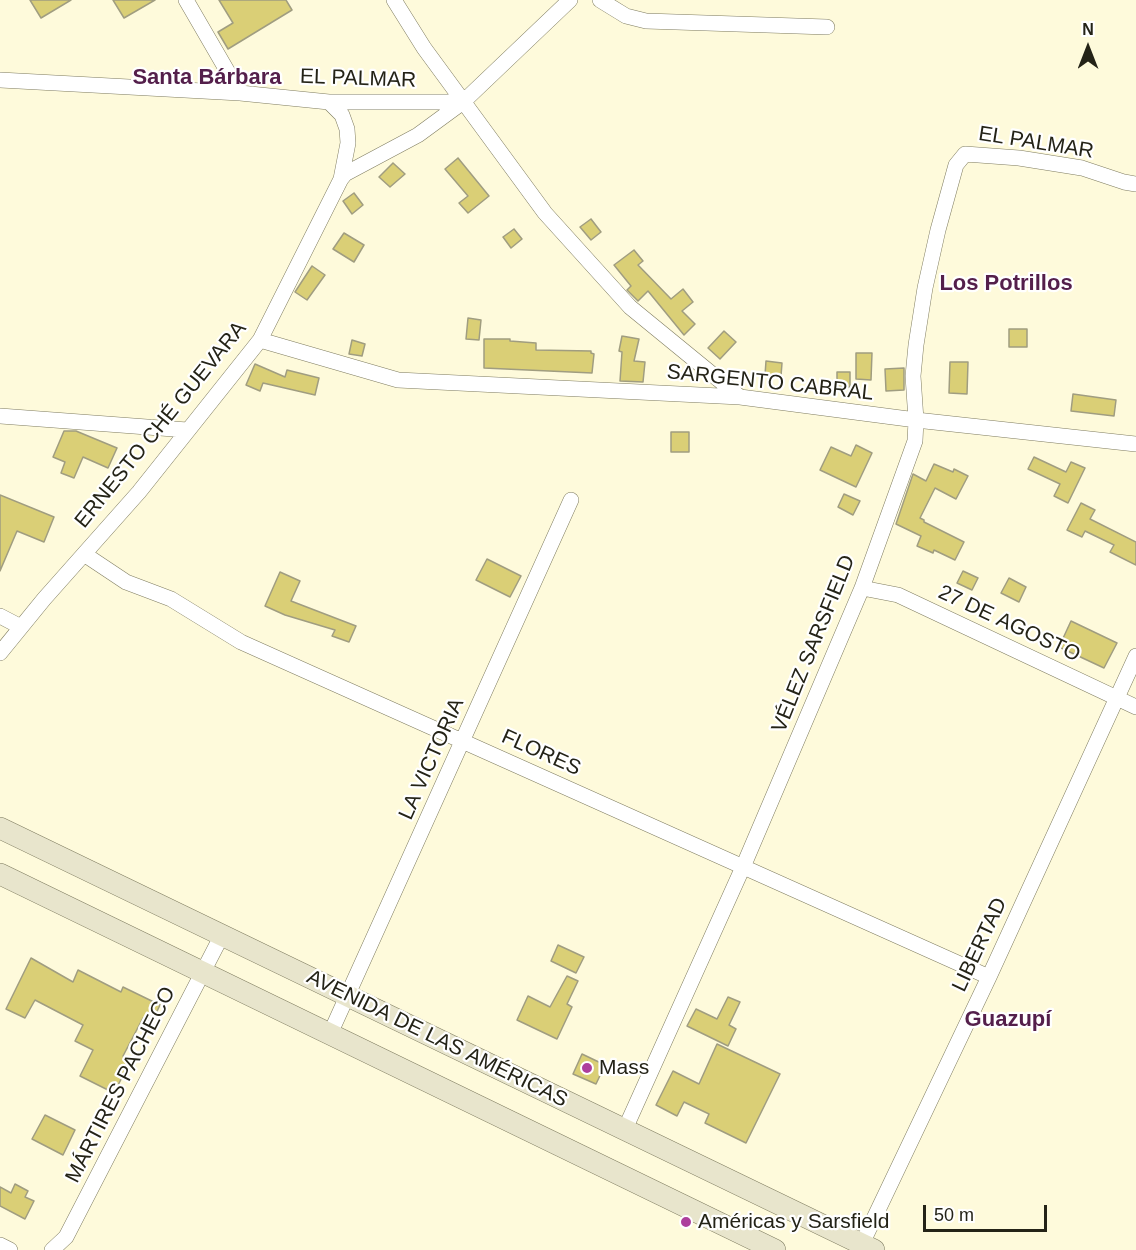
<!DOCTYPE html>
<meta charset="utf-8">
<style>
body{margin:0}
#map{position:relative;width:1136px;height:1250px;overflow:hidden;background:#fefadb;font-family:Helvetica,sans-serif}
canvas{display:block}
.north{position:absolute;left:1058px;top:18px;width:60px;height:60px;-webkit-text-stroke:4px #fff;paint-order:stroke;rotate:0deg;font-size:16px;font-weight:700;line-height:24px;text-align:center;color:#242317}
.north::after{content:'';display:block;margin:auto;width:21px;height:27px;background:#242317;clip-path:polygon(50% 0,100% 100%,50% 72%,0 100%)}
.scale{position:absolute;left:923px;top:1205px;width:124px;height:27px;box-sizing:border-box;border:3px solid #242317;border-top:0;padding-left:8px;font-size:18px;line-height:21px;white-space:nowrap;color:#242317;-webkit-text-stroke:4px #fff;paint-order:stroke}
</style>
<div id="map">
<canvas width="1136" height="1250"></canvas>
<div class="north">N</div>
<div class="scale">50 m</div>
</div>
<script>
const c = document.querySelector('canvas').getContext('2d');
c.lineJoin = 'round';
function fillPath(path, color) {
  c.fillStyle = color;
  c.fill(path, 'evenodd');
}
function toPath(rows) {
  const path = new Path2D();
  for (const r of rows) {
    path.moveTo(r[0], r[1]);
    for (let i = 2; i < r.length; i += 2) path.lineTo(r[i], r[i + 1]);
  }
  return path;
}
function strokePath(path, color, width, dash) {
  c.strokeStyle = color;
  c.lineWidth = width;
  c.lineCap = dash ? 'butt' : 'round';
  c.setLineDash(dash || []);
  c.stroke(path);
}
function write(font, color, halo, rows, align = 'center') {
  c.font = font + ' Helvetica,sans-serif';
  c.lineWidth = 4.5;
  c.setLineDash([]);
  c.textBaseline = 'middle';
  c.strokeStyle = halo;
  c.fillStyle = color;
  for (const [text, x, y, turn = 0] of rows) {
    c.save();
    c.translate(x, y);
    c.rotate((+turn || 0) * Math.PI / 180);
    c.textAlign = isNaN(turn) ? turn : align;
    if (halo) c.strokeText(text, 0, 0);
    c.fillText(text, 0, 0);
    c.restore();
  }
}
const building = toPath([
 [30,0,71,0,41,18,30,0],
 [113,0,155,0,124,18,113,0],
 [219,0,286,0,292,10,228,49,218,32,233,23,219,0],
 [458,158,489,196,468,213,459,203,468,196,445,169,458,158],
 [393,163,405,174,390,187,379,177,393,163],
 [354,193,363,205,352,214,343,201,354,193],
 [591,219,601,232,591,240,580,227,591,219],
 [514,229,522,239,511,248,503,237,514,229],
 [344,233,364,245,354,262,333,249,344,233],
 [634,250,643,261,638,265,671,299,683,289,693,302,682,311,695,324,684,335,648,291,638,301,627,290,631,286,614,265,634,250],
 [312,266,325,275,307,300,295,292,312,266],
 [468,318,481,320,479,340,466,339,468,318],
 [1009,329,1027,329,1027,347,1009,347,1009,329],
 [724,331,736,342,720,359,708,348,724,331],
 [622,336,639,339,634,361,645,362,643,382,620,381,622,352,619,351,622,336],
 [484,339,510,339,510,341,536,343,536,350,591,351,591,353,594,354,592,373,484,368,484,339],
 [352,340,365,344,362,356,349,354,352,340],
 [856,353,872,353,871,380,856,379,856,353],
 [766,361,782,363,781,376,765,375,766,361],
 [950,362,968,362,967,394,949,393,950,362],
 [255,364,285,377,287,370,319,378,315,395,263,383,260,391,246,385,255,364],
 [904,368,904,390,886,391,885,369,904,368],
 [837,372,850,372,850,387,837,387,837,372],
 [1073,394,1116,400,1114,416,1071,411,1073,394],
 [64,431,76,431,117,448,108,468,83,457,74,478,61,473,65,462,53,457,64,431],
 [671,432,689,432,689,452,671,452,671,432],
 [856,445,872,453,856,487,820,470,831,447,851,456,856,445],
 [1034,457,1066,472,1071,462,1085,468,1068,503,1054,496,1060,484,1028,469,1034,457],
 [934,464,953,472,954,469,968,476,956,499,935,488,920,518,924,520,924,522,964,542,955,560,934,550,933,553,917,546,921,536,896,524,913,474,926,481,934,464],
 [844,494,860,501,853,515,838,507,844,494],
 [0,495,54,517,44,542,17,531,0,571,0,495],
 [1081,503,1095,510,1090,519,1136,542,1136,565,1110,552,1114,545,1085,531,1082,537,1067,530,1081,503],
 [487,559,521,576,510,597,476,580,487,559],
 [963,571,978,578,972,590,957,583,963,571],
 [280,572,300,581,291,601,356,626,349,642,332,636,335,630,285,615,265,606,280,572],
 [1009,578,1026,587,1019,602,1001,593,1009,578],
 [1071,621,1117,643,1104,668,1059,647,1071,621],
 [558,945,584,957,576,973,551,961,558,945],
 [31,958,73,982,78,970,121,992,123,987,160,1005,152,1022,143,1018,123,1056,131,1060,114,1093,80,1076,93,1050,75,1041,83,1025,35,1000,25,1018,6,1009,31,958],
 [567,976,578,981,567,1004,572,1007,557,1039,517,1020,528,996,550,1007,567,976],
 [728,997,740,1002,729,1025,736,1029,728,1046,687,1026,696,1009,717,1019,728,997],
 [717,1044,780,1074,746,1143,705,1123,709,1114,684,1102,677,1116,656,1105,673,1071,699,1084,717,1044],
 [582,1054,605,1065,596,1084,573,1074,582,1054],
 [45,1115,75,1130,63,1155,32,1139,45,1115],
 [15,1184,28,1191,25,1197,34,1201,25,1219,0,1206,0,1187,11,1193,15,1184]
]);
fillPath(building, '#dacf76');
strokePath(building, '#a09d80', 1.5);
const minor = toPath([
 [186,0,240,93],
 [394,0,424,48,545,213,630,307,740,397],
 [600,0,626,16,646,21,827,27],
 [0,80,240,93,329,102,463,102],
 [329,102,342,115,347,129,348,143,341,179],
 [260,340,398,380,740,397,916,420,1136,444],
 [0,416,187,430],
 [84,554,126,582,171,599,241,642,989,977],
 [862,588,898,595,1136,707],
 [0,616,21,627],
 [0,653,44,599,139,492,260,340,341,179,345,174,418,135,463,102,570,0],
 [330,1034,571,500],
 [625,1129,743,867,862,588,915,441,916,420,913,376,916,345,925,288,938,230,956,165,965,154,1019,158,1082,168,1124,182,1136,184],
 [0,1245,10,1250],
 [52,1250,66,1237,222,935],
 [859,1250,989,977,1136,656]
]);
const secondary = toPath([
 [0,828,874,1250],
 [0,874,775,1250]
]);
strokePath(minor, '#7f7c60', 16);
strokePath(secondary, '#7f7c60', 22);
strokePath(minor, '#fff', 15);
strokePath(secondary, '#e8e5cc', 21);
for (const [x, y, r, color] of [
 [587,1068,6,"#ad3e9c"],
 [686,1222,6,"#ad3e9c"]
]) {
  const dot = new Path2D();
  dot.arc(x, y, r, 0, 2 * Math.PI);
  c.fillStyle = color;
  c.fill(dot);
  strokePath(dot, '#fff', 2);
}
write('21px', '#242317', '#fff', [
 ["EL PALMAR",358,79,2],
 ["EL PALMAR",1036,143,9],
 ["SARGENTO CABRAL",770,383,6],
 ["ERNESTO CHÉ GUEVARA",161,425,-51],
 ["27 DE AGOSTO",1009,624,25],
 ["VÉLEZ SARSFIELD",814,644,-68],
 ["FLORES",541,753,24],
 ["LA VICTORIA",432,759,-66],
 ["LIBERTAD",980,945,-65],
 ["AVENIDA DE LAS AMÉRICAS",437,1039,26],
 ["MÁRTIRES PACHECO",121,1085,-63]
]);
write('21px', '#242317', '#fff', [
 ["Mass",599,1068],
 ["Américas y Sarsfield",698,1222]
], 'left');
write('bold 22px', '#541f4b', '#fff', [
 ["Santa Bárbara",207,78],
 ["Los Potrillos",1006,284],
 ["Guazupí",1008,1020]
]);
</script>
